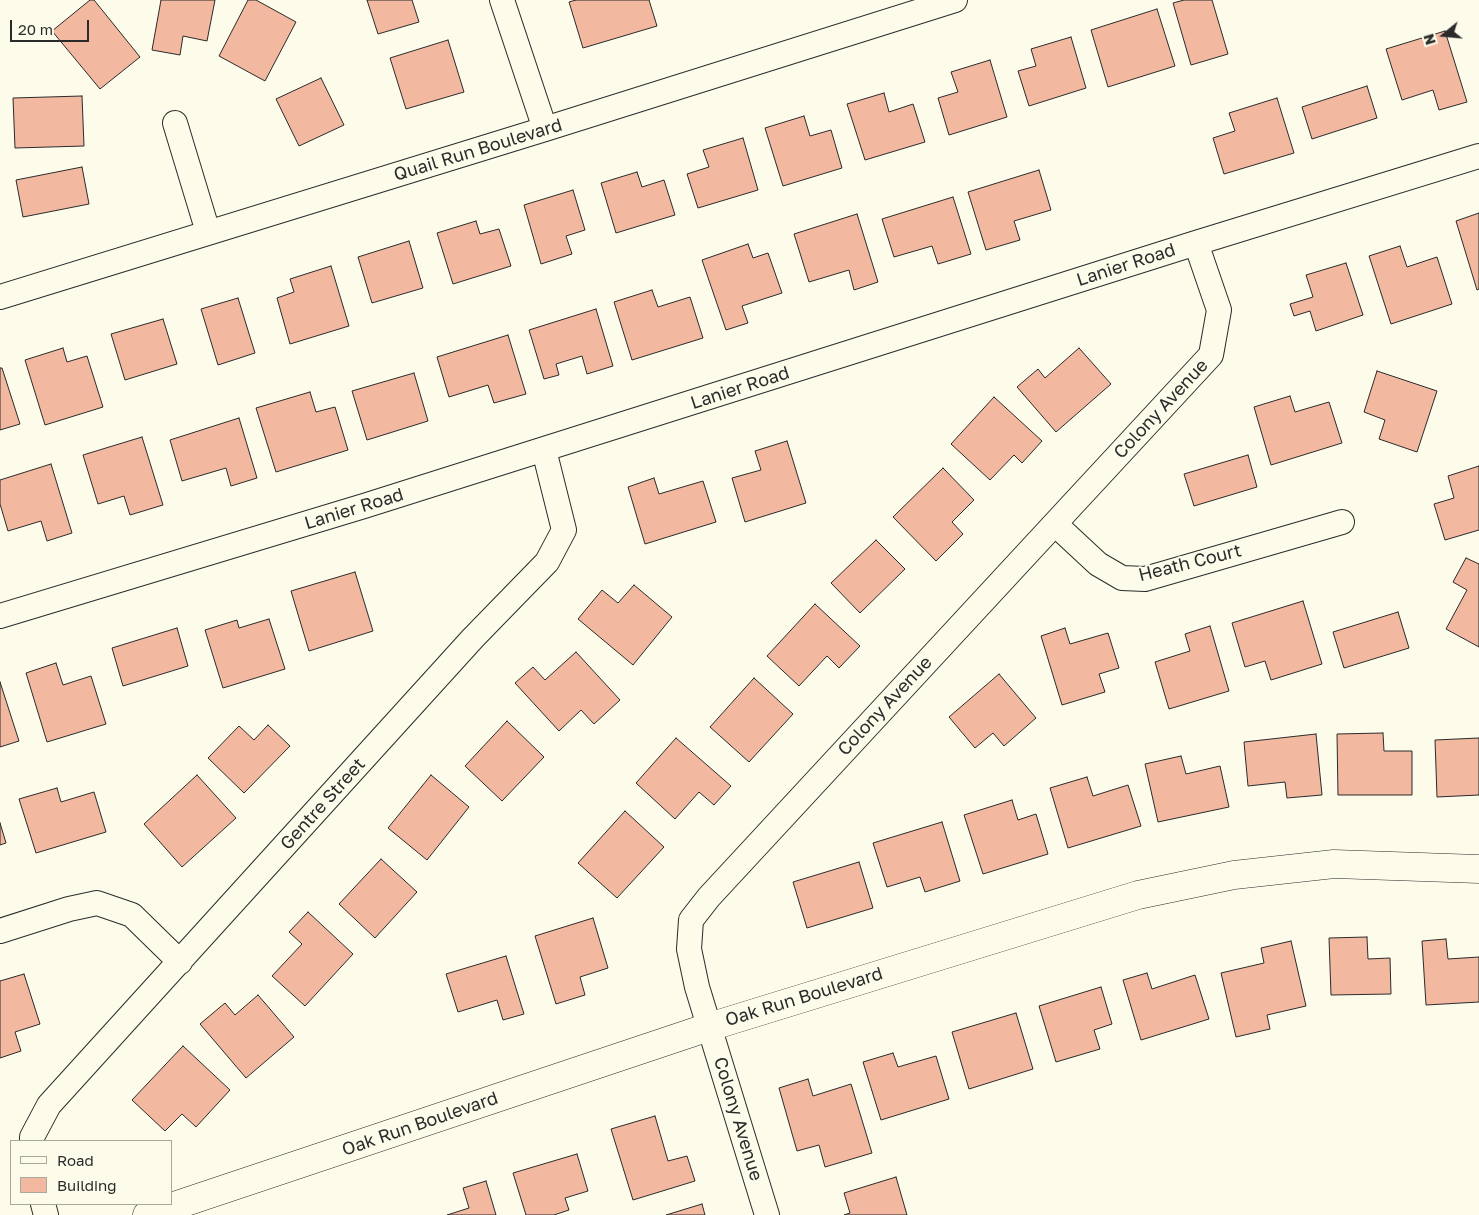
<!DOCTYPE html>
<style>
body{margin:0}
#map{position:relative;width:1479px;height:1215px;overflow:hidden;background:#fdfbea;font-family:"Golos Text",sans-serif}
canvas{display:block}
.legend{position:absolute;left:10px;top:1140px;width:162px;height:65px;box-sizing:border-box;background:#fdfbea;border:1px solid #a9a89e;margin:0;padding:6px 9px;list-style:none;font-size:15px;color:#2b2b2b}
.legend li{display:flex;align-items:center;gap:10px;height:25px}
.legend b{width:25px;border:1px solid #a9a89e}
.north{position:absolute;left:1419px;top:10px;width:50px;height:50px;-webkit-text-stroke:4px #fdfbea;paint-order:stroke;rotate:253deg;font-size:14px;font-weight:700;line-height:20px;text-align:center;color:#2b2b2b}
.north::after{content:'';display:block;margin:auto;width:18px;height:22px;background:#2b2b2b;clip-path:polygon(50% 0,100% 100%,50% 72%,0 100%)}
.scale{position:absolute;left:10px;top:20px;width:79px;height:22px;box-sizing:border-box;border:2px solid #2b2b2b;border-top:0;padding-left:6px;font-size:15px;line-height:18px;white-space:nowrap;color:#2b2b2b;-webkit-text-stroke:4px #fdfbea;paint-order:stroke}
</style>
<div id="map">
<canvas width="1479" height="1215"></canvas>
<ul class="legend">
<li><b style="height:6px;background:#fdfbea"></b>Road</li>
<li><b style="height:14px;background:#f2b8a0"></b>Building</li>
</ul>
<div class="north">N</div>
<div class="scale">20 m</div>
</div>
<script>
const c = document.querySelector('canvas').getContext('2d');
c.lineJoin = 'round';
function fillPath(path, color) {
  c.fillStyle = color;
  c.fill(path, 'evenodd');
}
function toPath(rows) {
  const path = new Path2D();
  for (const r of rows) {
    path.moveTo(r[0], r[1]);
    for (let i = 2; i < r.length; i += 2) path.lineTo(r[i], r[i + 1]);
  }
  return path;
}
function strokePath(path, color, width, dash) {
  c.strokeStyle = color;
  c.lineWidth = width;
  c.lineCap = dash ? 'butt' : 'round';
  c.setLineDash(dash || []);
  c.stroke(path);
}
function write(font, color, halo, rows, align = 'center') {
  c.font = font + ' "Golos Text",sans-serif';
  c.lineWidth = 4;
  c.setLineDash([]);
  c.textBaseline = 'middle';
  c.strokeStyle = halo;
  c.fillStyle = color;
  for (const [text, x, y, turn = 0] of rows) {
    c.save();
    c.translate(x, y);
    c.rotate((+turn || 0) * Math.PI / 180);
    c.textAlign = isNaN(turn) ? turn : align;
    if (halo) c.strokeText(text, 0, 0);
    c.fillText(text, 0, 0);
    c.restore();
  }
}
const building = toPath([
 [90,0,94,0,140,57,100,89,52,31,90,0],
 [161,0,215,0,207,41,183,36,180,55,152,50,161,0],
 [248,0,256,0,296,22,265,81,219,56,248,0],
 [367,0,412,0,419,22,378,34,367,0],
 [576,0,649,0,657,26,583,48,569,2,576,0],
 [1184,0,1212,0,1228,54,1191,65,1173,3,1184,0],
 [1157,9,1175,66,1108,87,1091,30,1157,9],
 [1445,31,1467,102,1439,110,1433,90,1402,100,1386,49,1445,31],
 [1071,37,1086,88,1029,106,1018,71,1036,66,1031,49,1071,37],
 [448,40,464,92,406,109,390,58,448,40],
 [990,60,1007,117,949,135,938,98,958,92,951,72,990,60],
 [321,78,344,125,299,146,276,99,321,78],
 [1367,86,1377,118,1312,139,1302,107,1367,86],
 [884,93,889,112,913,104,925,142,865,160,847,104,884,93],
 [82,96,84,146,15,148,13,98,82,96],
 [1277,98,1294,153,1224,174,1213,138,1235,131,1229,113,1277,98],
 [804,116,810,136,831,130,842,168,783,186,765,128,804,116],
 [743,138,758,190,698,208,687,174,709,167,703,150,743,138],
 [82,167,89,204,23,217,16,180,82,167],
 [1039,170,1051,210,1014,221,1020,240,986,250,968,192,1039,170],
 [637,172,642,187,664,180,675,215,616,233,601,183,637,172],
 [573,190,585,230,566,236,572,254,541,264,524,205,573,190],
 [953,197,971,254,938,264,932,246,894,257,882,219,953,197],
 [1479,213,1479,289,1477,290,1456,221,1479,213],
 [857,214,878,282,854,290,849,270,809,282,794,234,857,214],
 [476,221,480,234,499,229,511,266,453,284,437,233,476,221],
 [409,241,423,288,372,303,358,257,409,241],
 [748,244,753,258,768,253,782,293,742,306,748,323,726,330,702,260,748,244],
 [1400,246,1407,267,1437,257,1452,304,1391,324,1369,256,1400,246],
 [1346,263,1363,315,1316,331,1310,311,1294,316,1290,304,1313,297,1306,275,1346,263],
 [331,266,349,326,290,344,277,298,294,292,290,279,331,266],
 [652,290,658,307,690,297,703,338,632,360,614,302,652,290],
 [238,298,255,353,218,365,201,309,238,298],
 [596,309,613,366,587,374,582,356,556,364,559,375,544,379,529,330,596,309],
 [163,319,177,364,125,380,111,334,163,319],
 [508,335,526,394,494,403,488,385,449,397,437,357,508,335],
 [63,348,67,362,87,356,103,407,45,425,25,360,63,348],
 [1079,348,1111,384,1056,432,1017,387,1038,369,1045,378,1079,348],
 [0,368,2,368,20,424,0,430,0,368],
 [1377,371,1437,391,1417,452,1379,439,1385,420,1364,412,1377,371],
 [414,373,428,421,367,440,352,391,414,373],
 [310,392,316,412,335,407,348,450,276,472,256,408,310,392],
 [1290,396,1295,412,1329,402,1342,443,1271,465,1254,407,1290,396],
 [994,397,1042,441,1022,463,1014,455,990,480,951,444,994,397],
 [239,418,257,478,231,486,226,468,182,481,170,440,239,418],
 [142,437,163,505,130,515,124,496,98,504,83,455,142,437],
 [787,441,806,503,745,522,732,478,761,470,755,451,787,441],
 [1248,455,1257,487,1194,506,1184,474,1248,455],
 [51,464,72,533,47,541,41,521,8,531,0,504,0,480,51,464],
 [1479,466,1479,530,1445,540,1434,504,1454,498,1448,476,1479,466],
 [943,468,974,500,952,522,963,534,936,561,893,517,943,468],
 [654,478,659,494,703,481,716,522,645,544,628,487,654,478],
 [876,540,905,569,860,613,831,583,876,540],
 [1466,558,1479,564,1479,647,1446,629,1467,590,1453,582,1466,558],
 [355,572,373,631,309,651,291,591,355,572],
 [634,585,672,617,633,665,578,619,602,590,618,603,634,585],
 [1303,601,1322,664,1271,680,1265,661,1245,667,1232,623,1303,601],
 [815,604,860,646,839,668,827,656,799,686,767,656,815,604],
 [1398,612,1409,648,1344,668,1333,632,1398,612],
 [269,619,285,669,223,688,205,630,237,620,239,628,269,619],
 [1210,626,1229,691,1169,709,1155,662,1190,651,1185,634,1210,626],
 [177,628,188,666,123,686,112,648,177,628],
 [1065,628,1070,644,1108,633,1119,668,1099,674,1105,692,1062,705,1041,636,1065,628],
 [576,652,620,700,594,724,581,710,559,731,515,683,533,667,545,680,576,652],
 [56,663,63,685,91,676,106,724,47,742,26,673,56,663],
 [999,674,1036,718,1004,746,993,733,975,748,949,717,999,674],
 [754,678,793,714,749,762,710,727,754,678],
 [0,682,19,741,0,747,0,682],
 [507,721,544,757,502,801,465,766,507,721],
 [268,725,290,746,244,793,208,758,239,726,254,740,268,725],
 [1383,733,1384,751,1412,751,1412,795,1338,795,1337,734,1383,733],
 [1316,734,1322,795,1287,798,1285,782,1248,786,1244,742,1316,734],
 [676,738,731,786,714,805,699,792,675,819,636,783,676,738],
 [1479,738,1479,795,1437,797,1435,740,1479,738],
 [1181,756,1186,774,1220,766,1229,807,1158,822,1145,764,1181,756],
 [197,775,236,818,182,867,144,824,197,775],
 [431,775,469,807,427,860,388,828,431,775],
 [1087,777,1093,796,1128,785,1141,826,1068,848,1050,788,1087,777],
 [57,788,61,802,94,792,106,832,36,853,19,799,57,788],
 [1012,800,1018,820,1036,814,1048,854,983,874,964,815,1012,800],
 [625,811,664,847,617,898,578,863,625,811],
 [942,822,960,881,925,892,920,877,887,887,873,843,942,822],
 [0,823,6,843,0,845,0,823],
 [381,859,417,892,375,938,339,904,381,859],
 [859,862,873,908,807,928,793,882,859,862],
 [308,912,353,954,305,1006,272,976,302,944,289,932,308,912],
 [593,918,608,968,580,977,585,995,556,1004,535,936,593,918],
 [1367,937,1368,959,1390,958,1391,994,1331,995,1329,938,1367,937],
 [1446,939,1448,959,1479,957,1479,1002,1426,1005,1422,941,1446,939],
 [1291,941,1306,1006,1267,1015,1270,1029,1236,1037,1221,973,1264,963,1261,948,1291,941],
 [506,956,524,1014,503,1020,497,1000,458,1012,446,974,506,956],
 [1147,973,1152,989,1195,975,1209,1019,1141,1040,1123,980,1147,973],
 [24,974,40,1024,15,1032,21,1051,0,1058,0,981,24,974],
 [1101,987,1112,1024,1094,1030,1100,1049,1056,1062,1039,1006,1101,987],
 [258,995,294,1037,246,1078,200,1024,225,1003,235,1015,258,995],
 [1016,1013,1033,1069,969,1089,952,1032,1016,1013],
 [183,1046,230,1090,196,1127,182,1114,165,1131,132,1100,183,1046],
 [893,1053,898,1067,936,1056,949,1099,881,1120,863,1062,893,1053],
 [808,1079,813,1096,851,1084,872,1153,825,1167,819,1145,797,1151,779,1088,808,1079],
 [655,1116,668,1161,687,1156,695,1181,633,1200,611,1129,655,1116],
 [577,1154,588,1191,565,1198,569,1210,554,1215,526,1215,513,1173,577,1154],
 [896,1177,907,1215,844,1215,850,1213,844,1193,896,1177],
 [486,1181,496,1215,447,1215,469,1208,463,1188,486,1181],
 [702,1204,705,1215,666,1215,702,1204]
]);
fillPath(building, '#f2b8a0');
strokePath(building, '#2b2b2b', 1);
const street = toPath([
 [502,0,545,129],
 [175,123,208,232],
 [0,297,545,129,955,0],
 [1055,524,1098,564,1122,578,1145,579,1342,522],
 [0,616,364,506,1196,243,1479,156],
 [0,931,69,909,97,903,132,915,180,962],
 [32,1141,32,1137,49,1105,473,638,547,562,564,530,544,450],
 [43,1204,46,1215],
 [767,1215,697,987,689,949,691,920,709,897,1211,355,1219,310,1196,243]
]);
const secondary = toPath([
 [147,1215,709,1027,1138,895,1234,875,1334,864,1479,869]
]);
strokePath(street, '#2b2b2b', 26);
strokePath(secondary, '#2b2b2b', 29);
strokePath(street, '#fdfbea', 24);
strokePath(secondary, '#fdfbea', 28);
write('18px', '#2b2b2b', '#fdfbea', [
 ["Quail Run Boulevard",478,150,-17],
 ["Lanier Road",1126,265,-18],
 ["Lanier Road",740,388,-18],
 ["Colony Avenue",1161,409,-47],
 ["Lanier Road",354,509,-17],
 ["Heath Court",1190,563,-14],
 ["Colony Avenue",885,706,-47],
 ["Gentre Street",323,804,-48],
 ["Oak Run Boulevard",804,997,-17],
 ["Colony Avenue",738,1119,73],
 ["Oak Run Boulevard",420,1124,-19]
]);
</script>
